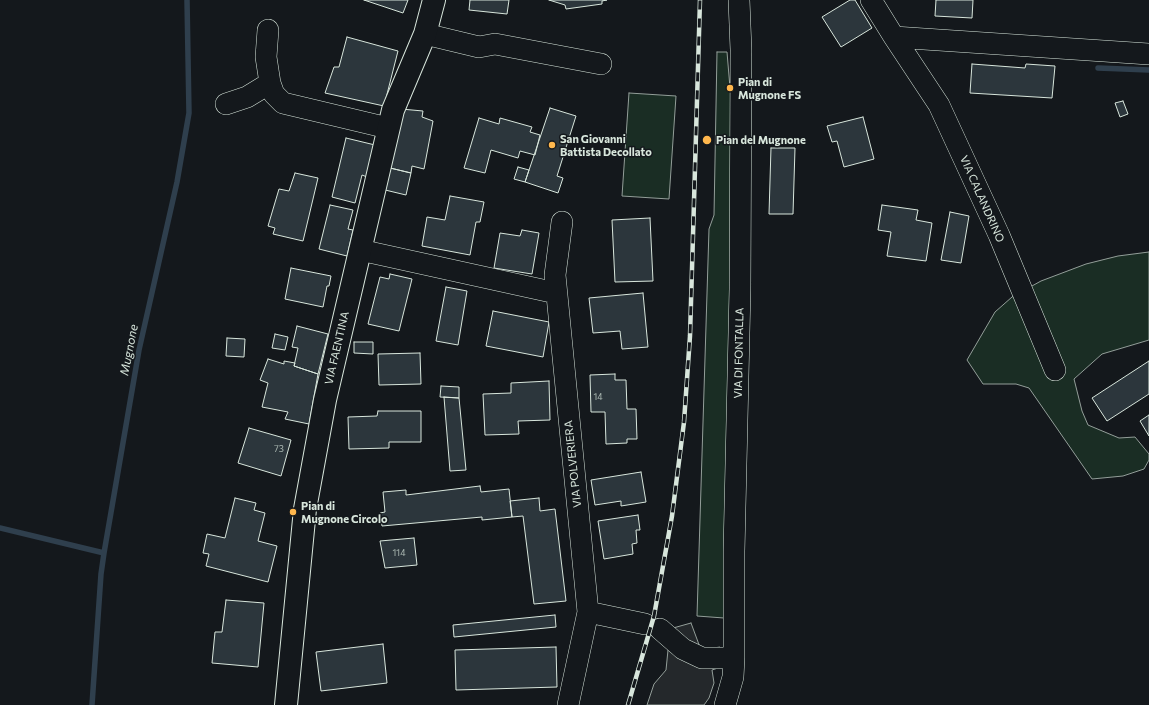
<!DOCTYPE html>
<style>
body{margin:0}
canvas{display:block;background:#14181c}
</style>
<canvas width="1149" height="705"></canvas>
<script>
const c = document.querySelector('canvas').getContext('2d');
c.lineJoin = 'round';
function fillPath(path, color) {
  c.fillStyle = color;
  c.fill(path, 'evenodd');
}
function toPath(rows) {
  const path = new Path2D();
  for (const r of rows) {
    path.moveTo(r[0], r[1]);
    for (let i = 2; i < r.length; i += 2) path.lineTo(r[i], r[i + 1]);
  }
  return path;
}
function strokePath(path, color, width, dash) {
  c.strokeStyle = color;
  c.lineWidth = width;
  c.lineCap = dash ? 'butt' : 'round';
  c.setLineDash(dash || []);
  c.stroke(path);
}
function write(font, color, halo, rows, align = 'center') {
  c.font = font + ' Commissioner,sans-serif';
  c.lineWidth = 3;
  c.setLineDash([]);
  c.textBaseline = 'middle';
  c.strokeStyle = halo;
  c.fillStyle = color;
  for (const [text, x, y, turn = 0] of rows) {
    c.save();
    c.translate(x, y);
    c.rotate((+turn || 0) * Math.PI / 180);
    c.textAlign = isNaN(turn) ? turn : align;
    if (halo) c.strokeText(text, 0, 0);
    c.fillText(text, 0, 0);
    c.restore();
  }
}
const green = toPath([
 [717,52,727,52,730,88,734,93,724,618,697,616,709,229,714,215,717,52],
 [629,93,676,96,669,199,622,196,629,93],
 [1149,252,1149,340,1102,354,1074,379,1082,411,1088,425,1119,438,1135,437,1149,454,1149,460,1144,469,1123,476,1092,479,1029,388,1016,384,983,384,967,360,995,312,1012,297,1041,281,1086,264,1118,256,1149,252]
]);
fillPath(green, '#1a2d24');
strokePath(green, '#939e99', 1);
const parking = toPath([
 [691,623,701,650,720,647,718,668,712,670,714,683,709,698,704,705,647,705,654,684,666,670,669,640,666,630,691,623]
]);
fillPath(parking, '#24282b');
strokePath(parking, '#939e99', 1);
strokePath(toPath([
 [1098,68,1149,70],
 [0,528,104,553],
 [92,705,101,574,104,553,139,350,177,182,189,113,187,0]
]), '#2f3f4d', 5.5);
const building = toPath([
 [364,0,408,0,403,13,364,0],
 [470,0,509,0,507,14,469,10,470,0],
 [549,0,607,0,602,1,602,4,566,9,565,5,549,0],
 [850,0,855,0,872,28,841,47,822,17,850,0],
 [936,0,973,0,972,18,935,16,936,0],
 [347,37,398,51,384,106,325,93,334,67,339,67,347,37],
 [972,64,1025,68,1026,64,1055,66,1052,98,970,93,972,64],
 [1123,101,1128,114,1120,117,1115,103,1123,101],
 [550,108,576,116,557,176,563,178,558,193,525,182,550,108],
 [401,109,423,111,422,117,433,121,424,169,412,166,411,173,386,167,401,109],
 [863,117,874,159,844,167,837,141,832,142,827,126,863,117],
 [479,118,499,124,500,118,532,127,530,132,540,135,535,155,520,151,518,158,491,150,485,173,464,168,479,118],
 [346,138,375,145,367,177,362,175,355,203,332,197,346,138],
 [771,148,795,148,793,214,769,214,771,148],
 [386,167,411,173,406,195,381,189,386,167],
 [518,167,529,170,525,182,514,179,518,167],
 [295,173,318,178,303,241,273,234,275,228,268,226,279,189,289,191,295,173],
 [450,196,484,202,480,222,476,222,470,255,422,246,427,217,445,220,450,196],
 [330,205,353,210,348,229,353,230,347,256,319,249,330,205],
 [882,205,918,210,916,220,932,223,926,261,887,256,891,232,878,230,882,205],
 [950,212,969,216,961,263,941,260,950,212],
 [650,218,653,281,615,282,612,220,650,218],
 [522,230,539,233,532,274,494,268,500,233,520,236,522,230],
 [291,268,331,276,329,286,327,286,323,307,285,299,291,268],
 [390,274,412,279,399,331,368,324,380,277,389,279,390,274],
 [446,287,467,291,458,345,436,341,446,287],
 [643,293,648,347,622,349,620,331,593,333,589,298,643,293],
 [493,311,549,322,543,357,486,346,493,311],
 [297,326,328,334,318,374,294,366,298,348,292,347,297,326],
 [275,334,288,337,285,350,272,348,275,334],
 [227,338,245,339,244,357,226,356,227,338],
 [354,342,373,342,373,354,354,353,354,342],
 [420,353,421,384,379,385,378,354,420,353],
 [268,359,284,364,284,361,295,363,294,366,318,374,309,424,285,419,288,412,262,407,268,383,260,380,268,359],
 [1149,361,1149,394,1107,421,1092,398,1149,361],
 [615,374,615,380,626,380,627,409,636,409,637,439,627,439,627,443,606,444,605,412,591,412,590,375,615,374],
 [549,381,550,420,518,421,519,434,485,435,483,394,511,393,511,383,549,381],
 [441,386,459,387,459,398,440,397,441,386],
 [444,397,459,398,466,470,450,471,444,397],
 [378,411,421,411,421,442,389,442,389,448,349,449,348,417,377,416,378,411],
 [1149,415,1149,436,1140,421,1149,415],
 [249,428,291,440,281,476,238,463,249,428],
 [641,472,646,502,621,506,621,501,595,505,591,480,641,472],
 [480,486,481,492,509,489,512,517,482,520,482,517,382,526,380,513,385,512,383,492,406,490,406,495,480,486],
 [235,498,256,503,254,510,265,513,258,541,277,546,268,582,206,566,209,554,203,553,207,534,225,538,235,498],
 [539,498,540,511,555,509,566,601,534,604,523,516,512,517,510,501,539,498],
 [638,515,640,530,636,530,637,543,632,544,633,554,604,559,598,521,638,515],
 [414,538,417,565,385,568,380,541,414,538],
 [226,600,264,603,258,667,212,663,215,632,222,632,226,600],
 [555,615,556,627,454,637,453,625,555,615],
 [383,644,387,683,321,691,316,652,383,644],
 [556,647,557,687,456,690,455,650,556,647]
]);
fillPath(building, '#2c363c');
strokePath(building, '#d8e6dc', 1);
const minor = toPath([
 [871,0,894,37,1149,54],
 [268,30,266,57,270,83,274,94,283,103,388,128],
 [425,34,479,47,495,44,601,64],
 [894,37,939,105,999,235,1055,370],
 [226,104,247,97,270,83],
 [562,222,555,275,588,612,568,705],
 [360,250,556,293],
 [588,612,645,624],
 [660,629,683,649,702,658,734,658],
 [725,705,733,677,734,658,734,551,740,289,741,50,739,0]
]);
const major = toPath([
 [286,705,305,509,325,400,393,110,425,34,434,0]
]);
strokePath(minor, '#d8e6dc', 22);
strokePath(major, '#d8e6dc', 24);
strokePath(minor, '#14181c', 21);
strokePath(major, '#14181c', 22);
const rail = toPath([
 [628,705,654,616,672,516,684,422,690,336,700,0]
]);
strokePath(rail, '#d8e6dc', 4.5);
strokePath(rail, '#14181c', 3, [9]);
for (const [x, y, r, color] of [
 [730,88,4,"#ffb74d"],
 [707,140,5,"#ffb74d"],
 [552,145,4,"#ffb74d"],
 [293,512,4,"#ffb74d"]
]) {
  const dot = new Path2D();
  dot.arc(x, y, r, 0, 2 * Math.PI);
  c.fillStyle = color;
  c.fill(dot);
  strokePath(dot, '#14181c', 1.5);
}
write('9px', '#adbab4', null, [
 ["14",598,397],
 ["73",279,449],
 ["114",399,553]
]);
write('bold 11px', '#d8e6dc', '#14181c', [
 ["Pian di",738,82],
 ["Mugnone FS",738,95],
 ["San Giovanni",560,139],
 ["Battista Decollato",560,152],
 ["Pian del Mugnone",716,140],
 ["Pian di",301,506],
 ["Mugnone Circolo",301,519]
], 'left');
write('11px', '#d8e6dc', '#14181c', [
 ["VIA CALANDRINO",982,199,66],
 ["VIA FAENTINA",337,348,-77],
 ["VIA DI FONTALLA",739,353,-89],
 ["VIA POLVERIERA",573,464,-96]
]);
write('italic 12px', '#d8e6dc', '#14181c', [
 ["Mugnone",129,350,-79]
]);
</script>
